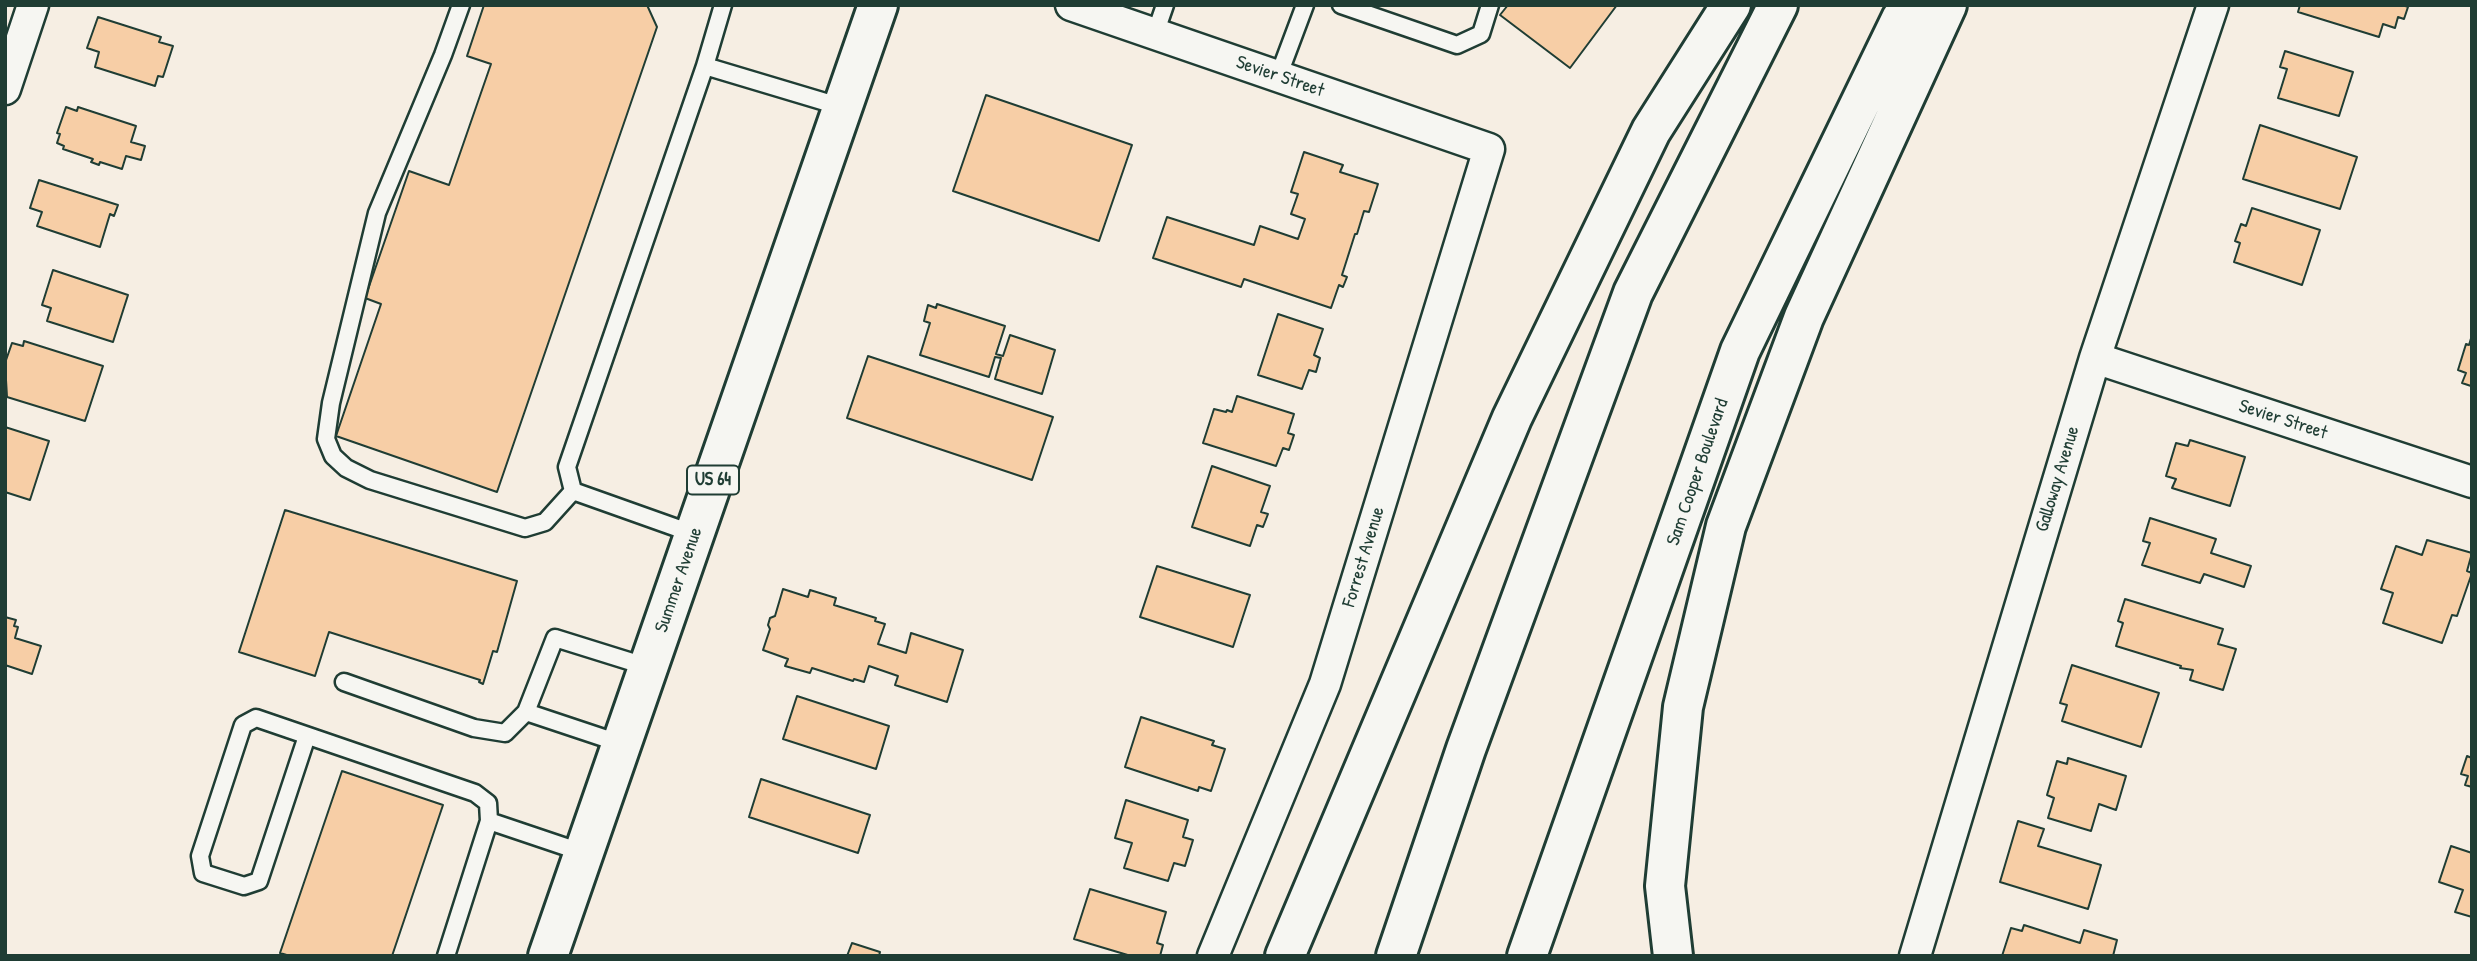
<!DOCTYPE html>
<style>
body{margin:0}
#map{position:relative;width:2477px;height:961px;overflow:hidden;background:#f6eee3;font-family:"Patrick Hand",sans-serif}
canvas{display:block}
.frame{position:absolute;inset:0;border:7px solid #1f3d34;pointer-events:none}
</style>
<div id="map">
<canvas width="2477" height="961"></canvas>
<div class="frame"></div>
</div>
<script>
const c = document.querySelector('canvas').getContext('2d');
c.lineJoin = 'round';
function fillPath(path, color) {
  c.fillStyle = color;
  c.fill(path, 'evenodd');
}
function toPath(rows) {
  const path = new Path2D();
  for (const r of rows) {
    path.moveTo(r[0], r[1]);
    for (let i = 2; i < r.length; i += 2) path.lineTo(r[i], r[i + 1]);
  }
  return path;
}
function strokePath(path, color, width, dash) {
  c.strokeStyle = color;
  c.lineWidth = width;
  c.lineCap = dash ? 'butt' : 'round';
  c.setLineDash(dash || []);
  c.stroke(path);
}
function write(font, color, halo, rows, align = 'center') {
  c.font = font + ' "Patrick Hand",sans-serif';
  c.lineWidth = 5;
  c.setLineDash([]);
  c.textBaseline = 'middle';
  c.strokeStyle = halo;
  c.fillStyle = color;
  for (const [text, x, y, turn = 0] of rows) {
    c.save();
    c.translate(x, y);
    c.rotate((+turn || 0) * Math.PI / 180);
    c.textAlign = isNaN(turn) ? turn : align;
    if (halo) c.strokeText(text, 0, 0);
    c.fillText(text, 0, 0);
    c.restore();
  }
}
const building = toPath([
 [484,5,647,5,657,27,497,492,336,436,381,304,365,298,409,171,449,185,491,64,467,56,484,5],
 [1508,5,1617,5,1570,68,1500,15,1508,5],
 [2300,5,2403,5,2408,7,2404,19,2398,17,2395,28,2383,24,2379,37,2298,12,2300,5],
 [98,17,161,37,159,42,173,46,163,77,158,76,155,86,95,67,99,52,87,48,98,17],
 [2285,51,2353,72,2339,116,2278,98,2287,69,2280,67,2285,51],
 [986,95,1132,145,1099,241,953,191,986,95],
 [66,107,77,111,78,107,136,126,131,142,145,146,141,160,126,156,122,169,100,162,99,165,91,162,93,159,63,149,64,146,57,143,60,134,57,133,66,107],
 [2260,125,2357,157,2340,209,2243,179,2260,125],
 [1304,152,1343,165,1340,172,1378,184,1369,212,1364,211,1357,234,1355,234,1342,275,1347,277,1343,287,1339,285,1331,308,1244,279,1241,287,1153,258,1167,217,1254,245,1260,226,1298,239,1305,219,1291,214,1298,194,1291,192,1304,152],
 [39,180,118,205,114,216,110,214,100,247,37,226,42,212,30,208,39,180],
 [2252,208,2320,230,2302,285,2234,262,2240,243,2235,241,2241,224,2246,226,2252,208],
 [53,270,128,295,113,342,47,321,51,308,42,305,53,270],
 [937,304,1005,326,996,354,1003,356,1010,335,1055,350,1042,394,995,379,1001,358,995,357,989,377,920,355,930,323,924,321,928,305,936,308,937,304],
 [1278,314,1323,329,1314,355,1320,358,1316,372,1309,370,1302,389,1258,375,1278,314],
 [2472,335,2472,389,2471,386,2462,383,2466,373,2458,370,2466,344,2469,345,2472,335],
 [24,341,103,366,85,421,7,397,5,363,12,343,23,346,24,341],
 [868,356,1053,417,1032,480,847,418,868,356],
 [1237,396,1294,414,1288,433,1294,435,1289,450,1283,448,1276,466,1203,443,1214,409,1226,412,1227,410,1232,412,1237,396],
 [5,427,49,441,30,500,5,492,5,427],
 [2190,440,2245,457,2230,506,2172,488,2176,479,2166,476,2176,443,2188,446,2190,440],
 [1212,466,1270,486,1261,512,1268,514,1263,527,1257,525,1250,546,1192,527,1212,466],
 [285,510,517,581,497,652,493,651,483,684,479,682,480,680,329,632,315,676,239,652,285,510],
 [2150,518,2216,539,2211,553,2251,566,2244,587,2204,574,2200,583,2142,565,2150,543,2143,541,2150,518],
 [2427,540,2472,553,2467,571,2472,573,2457,616,2452,615,2442,643,2383,623,2393,593,2381,589,2396,546,2422,555,2427,540],
 [1157,566,1250,595,1233,647,1140,617,1157,566],
 [783,589,808,597,810,590,836,598,834,605,876,618,875,621,885,624,878,644,906,653,911,633,963,650,947,702,895,685,898,676,869,666,864,682,854,679,853,681,812,668,810,673,785,666,788,659,763,650,770,629,768,625,770,618,775,616,783,589],
 [2125,599,2223,629,2218,644,2236,649,2223,690,2190,680,2193,670,2180,668,2181,666,2116,646,2123,623,2118,621,2125,599],
 [5,617,16,620,14,626,18,627,15,638,41,646,32,674,5,665,5,617],
 [2072,665,2159,693,2141,747,2062,721,2067,705,2060,703,2072,665],
 [797,696,889,726,876,769,783,739,797,696],
 [1141,717,1214,741,1212,745,1225,749,1211,791,1199,787,1198,791,1125,767,1141,717],
 [2467,756,2472,758,2472,787,2465,785,2468,776,2461,774,2467,756],
 [2068,758,2126,776,2116,810,2099,804,2091,831,2048,818,2054,798,2047,795,2057,761,2067,764,2068,758],
 [342,771,443,805,392,956,290,956,280,953,342,771],
 [761,779,870,815,858,853,749,817,761,779],
 [1126,800,1188,820,1183,837,1193,840,1185,866,1174,863,1168,881,1124,868,1132,843,1115,838,1126,800],
 [2018,821,2044,829,2038,846,2101,865,2088,909,2000,882,2018,821],
 [2451,846,2472,853,2472,917,2455,912,2463,890,2439,882,2451,846],
 [1090,889,1166,912,1157,943,1163,945,1160,956,1131,956,1074,939,1090,889],
 [2024,925,2080,943,2084,930,2117,940,2113,956,2002,956,2011,928,2022,931,2024,925],
 [852,943,880,952,879,956,847,956,852,943]
]);
fillPath(building, '#f7cea6');
strokePath(building, '#1f3d34', 2);
const lane = toPath([
 [461,5,443,55,377,213,331,403,326,439,333,456,346,468,370,480,525,528,545,522,573,491],
 [1341,5,1457,45,1481,34,1490,5],
 [1155,34,1165,5],
 [705,66,723,5],
 [1278,77,1305,5],
 [694,534,573,491,567,467,705,66,842,107],
 [344,682,474,728,505,733,526,712],
 [307,736,259,881,244,886,203,873,200,856,243,725,256,718,475,793,488,803,489,821,584,853],
 [622,744,526,712,555,638,648,667],
 [446,956,489,821]
]);
const street = toPath([
 [1071,5,1489,149,1325,684,1213,956],
 [5,89,33,5],
 [2095,358,2472,482],
 [1915,956,2095,358,2213,5]
]);
const primary = toPath([
 [548,956,878,5]
]);
const highway = toPath([
 [1285,956,1512,418,1651,131,1731,5],
 [1396,956,1466,749,1633,293,1778,5],
 [1527,956,1740,351,1901,19,1911,5],
 [1673,956,1665,886,1683,707,1726,526,1804,317,1947,5]
]);
strokePath(lane, '#1f3d34', 21);
strokePath(street, '#1f3d34', 35);
strokePath(primary, '#1f3d34', 44);
strokePath(highway, '#1f3d34', 44);
strokePath(lane, '#f6f6f2', 16);
strokePath(street, '#f6f6f2', 30);
strokePath(primary, '#f6f6f2', 38);
strokePath(highway, '#f6f6f2', 38);
for (const [x, y, w] of [
 [713,480,52]
]) {
  const box = new Path2D();
  box.roundRect(x - w / 2, y - 14.5, w, 29, 5);
  c.fillStyle = '#f6f6f2';
  c.fill(box);
  strokePath(box, '#1f3d34', 2);
}
write('bold 18px', '#1f3d34', null, [
 ["US 64",713,480]
]);
write('19px', '#1f3d34', '#f6f6f2', [
 ["Sevier Street",1280,77,19],
 ["Sevier Street",2283,420,18],
 ["Sam Cooper Boulevard",1698,472,-71],
 ["Galloway Avenue",2058,479,-73],
 ["Forrest Avenue",1364,557,-73],
 ["Summer Avenue",679,580,-71]
]);
</script>
